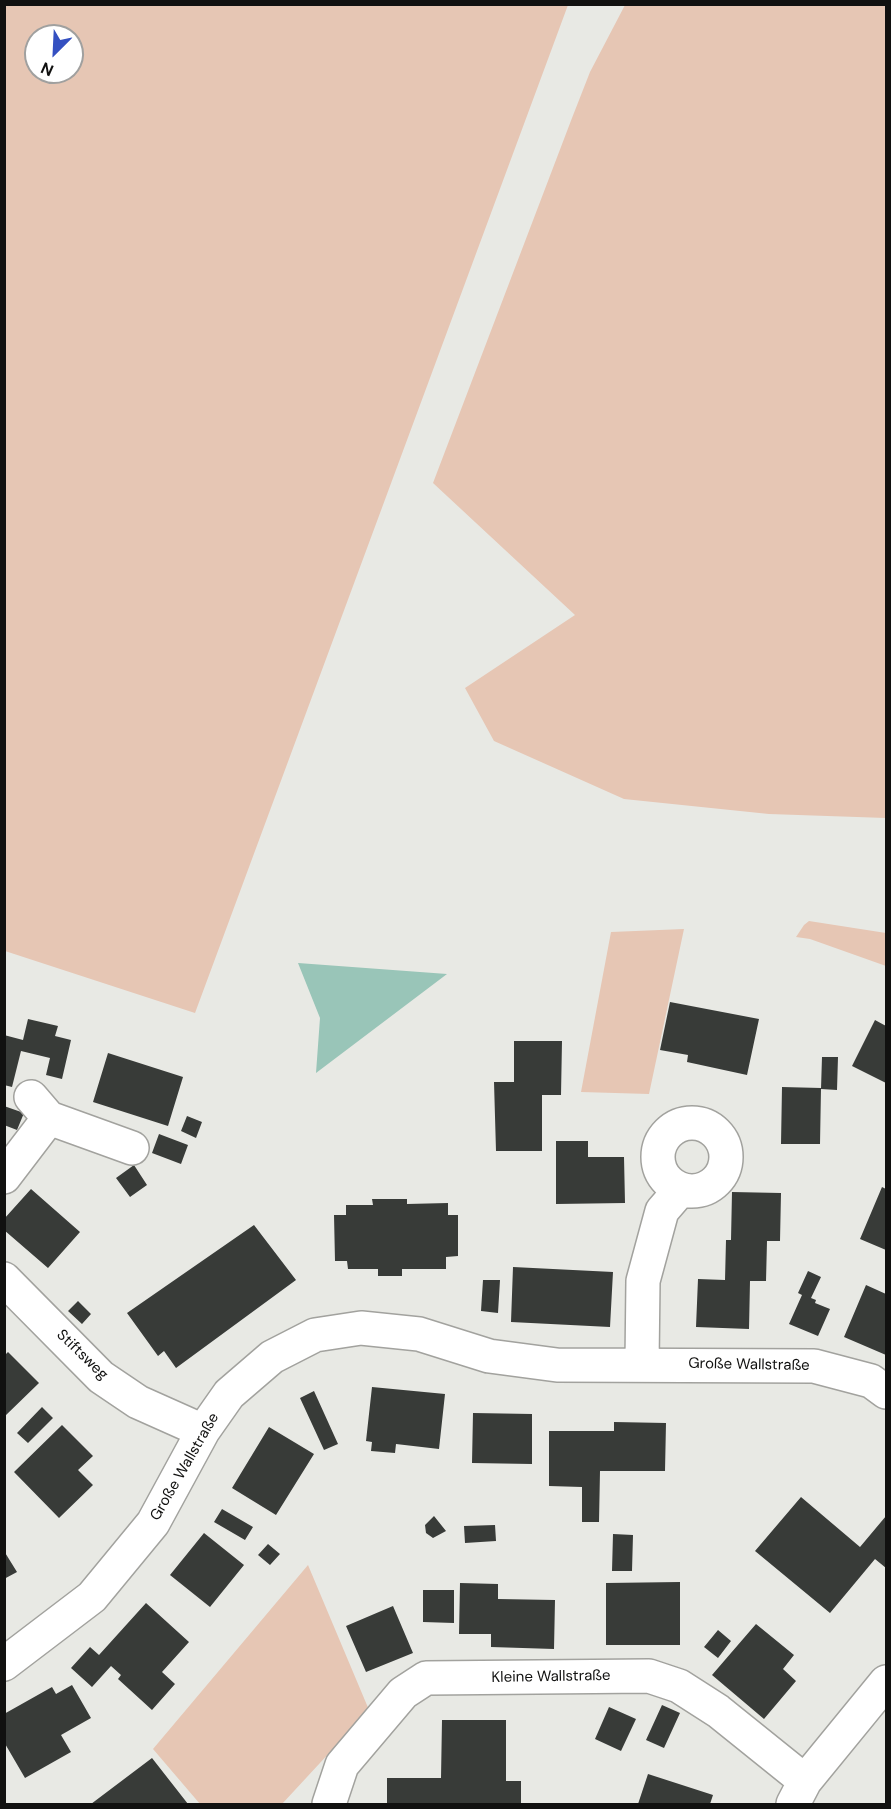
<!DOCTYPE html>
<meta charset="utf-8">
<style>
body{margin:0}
#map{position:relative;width:891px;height:1809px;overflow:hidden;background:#e8e9e4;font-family:"DM Sans",sans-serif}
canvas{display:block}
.frame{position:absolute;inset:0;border:6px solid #111110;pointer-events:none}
.north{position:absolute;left:24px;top:24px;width:60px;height:60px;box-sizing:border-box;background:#fff;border:2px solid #a0a09f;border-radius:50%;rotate:204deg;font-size:16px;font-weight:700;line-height:24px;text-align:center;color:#111110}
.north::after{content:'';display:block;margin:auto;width:21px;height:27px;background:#3450c1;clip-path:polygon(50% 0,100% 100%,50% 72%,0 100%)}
</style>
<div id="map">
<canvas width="891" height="1809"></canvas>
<div class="frame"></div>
<div class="north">N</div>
</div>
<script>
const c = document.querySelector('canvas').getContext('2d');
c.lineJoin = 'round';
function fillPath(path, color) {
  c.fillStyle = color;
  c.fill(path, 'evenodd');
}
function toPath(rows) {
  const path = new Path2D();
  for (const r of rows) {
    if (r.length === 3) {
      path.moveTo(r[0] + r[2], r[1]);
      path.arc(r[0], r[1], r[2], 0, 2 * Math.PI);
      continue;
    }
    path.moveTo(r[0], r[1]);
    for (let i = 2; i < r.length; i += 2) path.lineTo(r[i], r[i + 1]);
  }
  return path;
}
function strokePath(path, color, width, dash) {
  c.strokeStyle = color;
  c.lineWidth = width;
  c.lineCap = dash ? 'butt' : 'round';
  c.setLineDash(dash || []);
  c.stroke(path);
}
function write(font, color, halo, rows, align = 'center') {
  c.font = font + ' "DM Sans",sans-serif';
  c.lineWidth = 6;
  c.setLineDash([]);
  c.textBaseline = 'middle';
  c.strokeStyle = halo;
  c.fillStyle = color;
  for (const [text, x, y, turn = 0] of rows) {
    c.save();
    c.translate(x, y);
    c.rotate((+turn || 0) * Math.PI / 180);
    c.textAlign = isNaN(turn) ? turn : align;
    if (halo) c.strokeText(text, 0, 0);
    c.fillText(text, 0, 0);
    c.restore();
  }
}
fillPath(toPath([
 [5,4,568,5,195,1013,5,951],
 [36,36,72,36,72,72,36,72],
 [625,5,886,5,886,818,769,814,624,799,494,741,465,688,575,615,433,483,572,118,590,72],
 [809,921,886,933,886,966,810,939,796,937,804,925],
 [684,929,649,1094,581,1092,611,932],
 [308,1565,369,1710,282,1804,200,1804,153,1749]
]), '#e6c6b4');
fillPath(toPath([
 [298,963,447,974,316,1073,320,1018]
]), '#99c5b8');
fillPath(toPath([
 [670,1002,759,1019,747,1075,687,1062,688,1055,660,1050],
 [28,1019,58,1026,55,1036,71,1040,62,1079,46,1075,50,1058,21,1051,12,1087,4,1085,4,1035,23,1040],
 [875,1020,886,1026,886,1083,852,1066],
 [514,1041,562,1041,561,1095,542,1095,542,1151,496,1151,494,1082,514,1082],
 [108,1053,183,1077,168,1126,93,1102],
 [822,1057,838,1057,837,1090,821,1089],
 [782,1087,821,1088,820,1144,781,1144],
 [4,1106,24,1113,17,1130,4,1125],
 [187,1116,202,1122,196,1138,181,1131],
 [159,1134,188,1145,181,1164,152,1153],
 [556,1141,588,1141,588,1157,624,1157,625,1203,556,1204],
 [134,1165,147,1185,130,1197,116,1178],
 [882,1187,886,1189,886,1250,860,1239],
 [31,1189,80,1232,48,1268,4,1230,4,1219],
 [732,1192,781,1193,780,1241,767,1241,766,1281,750,1281,749,1329,696,1327,698,1279,725,1280,726,1240,731,1240],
 [372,1199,407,1199,407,1204,448,1203,448,1215,458,1215,458,1256,446,1257,446,1269,402,1269,402,1276,378,1276,378,1269,348,1269,347,1261,335,1261,334,1215,346,1215,346,1205,373,1205],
 [254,1225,296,1280,176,1368,164,1351,158,1356,127,1313],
 [513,1267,613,1272,610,1327,511,1322],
 [808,1271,821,1277,811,1298,816,1300,815,1303,830,1309,818,1336,789,1324,802,1295,798,1293],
 [483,1280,500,1280,498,1313,481,1311],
 [866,1285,886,1294,886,1355,844,1337],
 [78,1301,91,1314,82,1324,68,1311],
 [8,1352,39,1383,4,1417,4,1356],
 [372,1387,445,1394,439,1449,396,1444,395,1453,371,1451,372,1442,366,1441],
 [314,1391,338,1444,324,1450,300,1398],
 [42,1407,53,1418,28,1443,17,1433],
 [473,1413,532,1414,532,1464,472,1463],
 [614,1422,666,1423,665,1471,600,1471,599,1522,582,1522,582,1487,549,1486,549,1431,614,1431],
 [62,1425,93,1456,78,1470,93,1485,59,1518,14,1472],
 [269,1427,314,1454,276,1515,232,1488],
 [801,1497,860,1547,886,1516,886,1568,875,1559,830,1613,755,1551],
 [222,1509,253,1527,245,1540,214,1522],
 [434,1516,446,1531,433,1538,426,1533,425,1525],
 [495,1525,496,1541,465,1543,464,1526],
 [204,1533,244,1565,210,1607,170,1575],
 [613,1534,633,1535,632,1571,612,1571],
 [268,1544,280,1554,270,1565,258,1555],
 [4,1551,17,1572,4,1579],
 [680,1582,680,1645,606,1645,606,1583],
 [460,1583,498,1584,498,1599,555,1600,554,1649,491,1647,491,1634,459,1634],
 [423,1590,454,1590,454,1623,423,1622],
 [146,1603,189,1642,162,1672,175,1684,152,1710,118,1679,121,1675,111,1666,92,1687,71,1668,90,1647,99,1655],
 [393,1606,413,1653,366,1672,346,1626],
 [756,1624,794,1655,783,1669,796,1681,764,1719,712,1675],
 [718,1630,731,1641,718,1658,704,1647],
 [72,1685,91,1718,61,1735,71,1752,25,1778,4,1742,4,1714,52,1687,56,1694],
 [662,1705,680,1713,664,1748,646,1740],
 [609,1707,636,1719,621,1751,595,1739],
 [442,1720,506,1720,506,1781,521,1781,521,1804,387,1804,387,1778,441,1778],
 [152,1758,188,1804,91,1804],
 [648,1774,713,1795,710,1804,638,1804]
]), '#383b38');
const minor = toPath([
 [31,1097,49,1118,132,1148],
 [692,1157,34],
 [4,1177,49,1118],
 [4,1279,101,1377,138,1402,203,1431],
 [642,1363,643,1281,662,1211,681,1189],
 [4,1664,92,1597,153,1523,203,1431,229,1394,272,1357,315,1335,361,1328,419,1334,489,1356,557,1365,814,1366,871,1381,886,1392],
 [329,1804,342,1765,403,1693,426,1678,649,1676,679,1686,718,1711,805,1781],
 [793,1804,805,1781,886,1682]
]);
strokePath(minor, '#a2a29e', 36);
strokePath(minor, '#fff', 33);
write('15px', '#111110', '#fff', [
 ["Stiftsweg",82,1355,44],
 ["Große Wallstraße",749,1365,1],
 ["Große Wallstraße",185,1467,-60],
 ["Kleine Wallstraße",551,1677,-1]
]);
</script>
